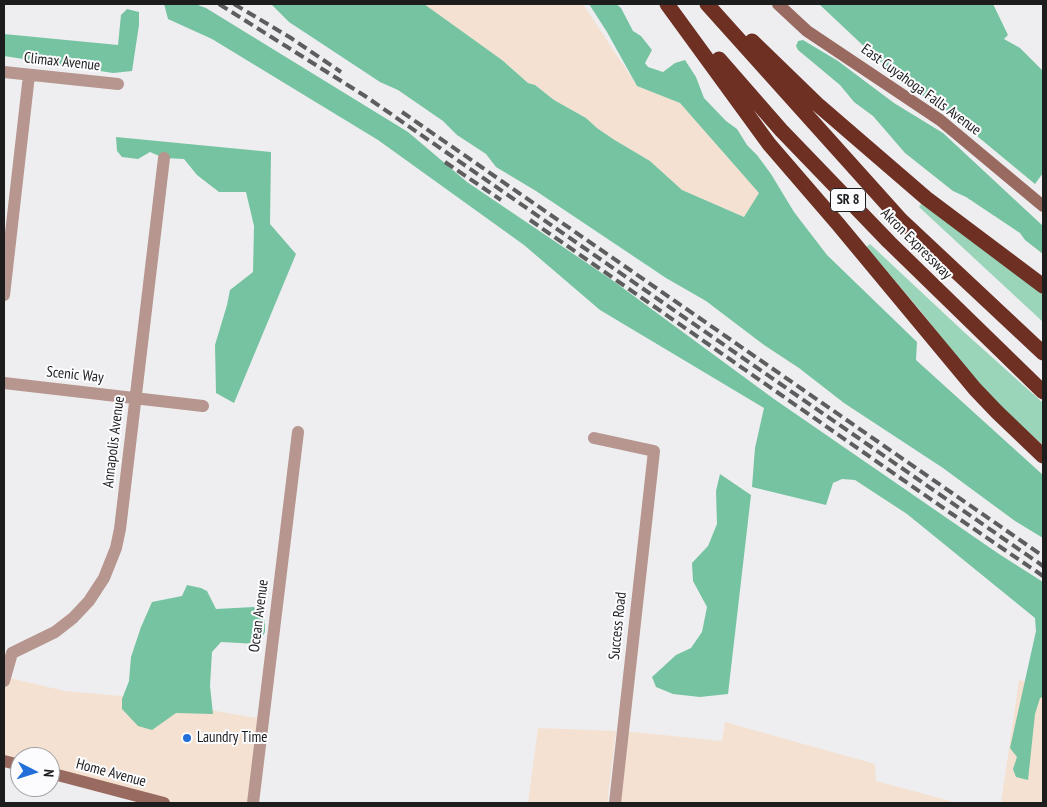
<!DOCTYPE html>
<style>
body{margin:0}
#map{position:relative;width:1047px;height:807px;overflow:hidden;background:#eeeef1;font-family:"PT Sans Narrow",sans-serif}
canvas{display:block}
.frame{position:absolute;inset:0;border:5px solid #1d1d1e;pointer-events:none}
.north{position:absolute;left:10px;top:747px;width:50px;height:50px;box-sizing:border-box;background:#fcfcfe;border:1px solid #a3a3a4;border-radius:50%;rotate:95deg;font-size:14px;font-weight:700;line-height:20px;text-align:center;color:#1d1d1e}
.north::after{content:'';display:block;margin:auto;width:18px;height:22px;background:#236fda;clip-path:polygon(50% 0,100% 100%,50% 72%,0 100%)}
</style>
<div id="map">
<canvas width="1047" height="807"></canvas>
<div class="frame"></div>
<div class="north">N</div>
</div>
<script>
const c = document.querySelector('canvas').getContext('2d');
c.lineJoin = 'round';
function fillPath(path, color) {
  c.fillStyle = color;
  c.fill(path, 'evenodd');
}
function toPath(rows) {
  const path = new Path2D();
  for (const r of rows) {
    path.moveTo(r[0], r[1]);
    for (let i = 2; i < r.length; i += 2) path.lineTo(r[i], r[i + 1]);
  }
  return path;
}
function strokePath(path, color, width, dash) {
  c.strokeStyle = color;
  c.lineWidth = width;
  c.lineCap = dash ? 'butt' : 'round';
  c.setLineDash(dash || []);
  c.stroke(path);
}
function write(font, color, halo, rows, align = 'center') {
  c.font = font + ' "PT Sans Narrow",sans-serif';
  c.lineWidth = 4;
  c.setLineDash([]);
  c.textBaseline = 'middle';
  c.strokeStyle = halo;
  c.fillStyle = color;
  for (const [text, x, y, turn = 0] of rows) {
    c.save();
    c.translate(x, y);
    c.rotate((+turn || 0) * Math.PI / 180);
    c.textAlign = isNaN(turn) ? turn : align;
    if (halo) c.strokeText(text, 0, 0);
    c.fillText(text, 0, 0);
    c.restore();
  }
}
fillPath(toPath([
 [424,4,583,4,637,86,680,103,760,194,744,217,682,190,650,161,613,139,597,128,586,118,554,100,535,85,528,83,502,60],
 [5,677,65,691,132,697,263,719,253,803,164,803,50,773,50,757,20,757,20,765,4,761],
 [1019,680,1043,686,1043,803,1001,803],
 [725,722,875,764,876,781,958,803,615,803,623,731,722,741],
 [538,728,616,731,607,803,528,803]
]), '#f4e1d1');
fillPath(toPath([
 [922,203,1043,293,1043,322,919,207],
 [870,244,964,332,1043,403,1043,445,1011,417,969,372,919,309,880,263,865,248]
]), '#9ad5ba');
fillPath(toPath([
 [164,4,195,4,206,8,408,132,467,182,612,280,774,399,999,554,1043,582,1043,697,1040,698,1035,714,1028,780,1016,777,1013,769,1017,757,1010,748,1036,631,1035,618,907,514,855,480,842,479,833,483,826,505,752,487,755,448,764,408,600,310,524,245,378,140,212,39,168,19],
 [271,4,424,4,502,60,528,83,535,85,554,100,586,118,597,128,613,139,650,161,682,190,744,217,759,193,680,103,637,86,607,32,589,4,616,4,621,8,633,31,641,36,652,50,645,63,648,67,663,72,675,63,685,60,696,77,704,98,726,121,737,129,747,145,757,155,771,174,794,212,827,255,917,342,916,360,1043,475,1043,538,1015,521,943,468,844,403,799,368,764,345,706,301,666,278,536,191,496,167,486,154,457,135,443,121,398,90,380,82,289,22],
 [819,4,993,4,1008,35,1004,39,1020,48,1043,71,1043,173,1035,184,948,112,905,85],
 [127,9,139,12,139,25,132,71,113,73,4,56,4,34,118,45,121,15],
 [803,40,838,61,894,103,943,133,1043,226,1043,254,1025,240,1020,233,966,197,953,191,905,153,873,116,854,102,840,85,798,50,796,46,798,41],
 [116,137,271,152,270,224,296,254,234,403,216,393,215,345,227,305,230,290,253,272,254,226,246,192,219,192,197,175,184,159,164,158,150,152,138,159,122,157,117,151],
 [720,474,751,495,728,694,700,697,673,694,656,687,652,677,676,655,691,648,702,632,707,607,693,581,692,563,708,546,717,524,716,491],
 [187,585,201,588,207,591,216,609,254,607,265,621,265,632,258,644,221,642,212,652,210,686,213,714,176,713,152,730,138,726,122,709,122,699,129,681,131,657,141,627,152,602,182,596]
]), '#75c3a1');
strokePath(toPath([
 [4,72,118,84],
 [4,295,29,75],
 [4,383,203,406],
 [594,438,654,451,615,803],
 [4,681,12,653,55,632,73,618,89,601,104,578,116,548,120,529,164,158],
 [253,803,298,432]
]), '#b6968e', 12);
strokePath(toPath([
 [778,4,807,31,940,120,1043,206],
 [4,761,20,765],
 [50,773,164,803]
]), '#996b60', 12);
strokePath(toPath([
 [667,4,769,144,838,224,975,389,997,412,1043,456],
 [707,4,901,220,1043,353],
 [752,41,817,104,926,198,1043,286],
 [719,59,781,130,889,242,1043,392]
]), '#6e3023', 15);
strokePath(toPath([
 [219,4,365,96,1043,566],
 [234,4,291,38,341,72],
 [402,112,1043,556],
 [445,162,501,200],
 [530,220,952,514,1043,576]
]), '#5d5d5e', 4, [10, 5]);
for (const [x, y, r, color] of [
 [187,738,5,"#236fda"]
]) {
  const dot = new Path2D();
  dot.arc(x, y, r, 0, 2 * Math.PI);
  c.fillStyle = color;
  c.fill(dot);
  strokePath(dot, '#fcfcfe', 2);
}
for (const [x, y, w] of [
 [848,200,35]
]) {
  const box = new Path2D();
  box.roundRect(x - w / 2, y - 11.5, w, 23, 4);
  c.fillStyle = '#fcfcfe';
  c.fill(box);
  strokePath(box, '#1d1d1e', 1);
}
write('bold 14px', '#1d1d1e', null, [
 ["SR 8",848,200]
]);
write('15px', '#1d1d1e', '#fcfcfe', [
 ["Climax Avenue",62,62,6],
 ["East Cuyahoga Falls Avenue",921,90,36],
 ["Akron Expressway",916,244,45],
 ["Scenic Way",75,375,6],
 ["Annapolis Avenue",114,442,-83],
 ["Ocean Avenue",259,616,-83],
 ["Success Road",618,626,-84],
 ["Home Avenue",111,773,15]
]);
write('15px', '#1d1d1e', '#fcfcfe', [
 ["Laundry Time",197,738]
], 'left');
</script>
